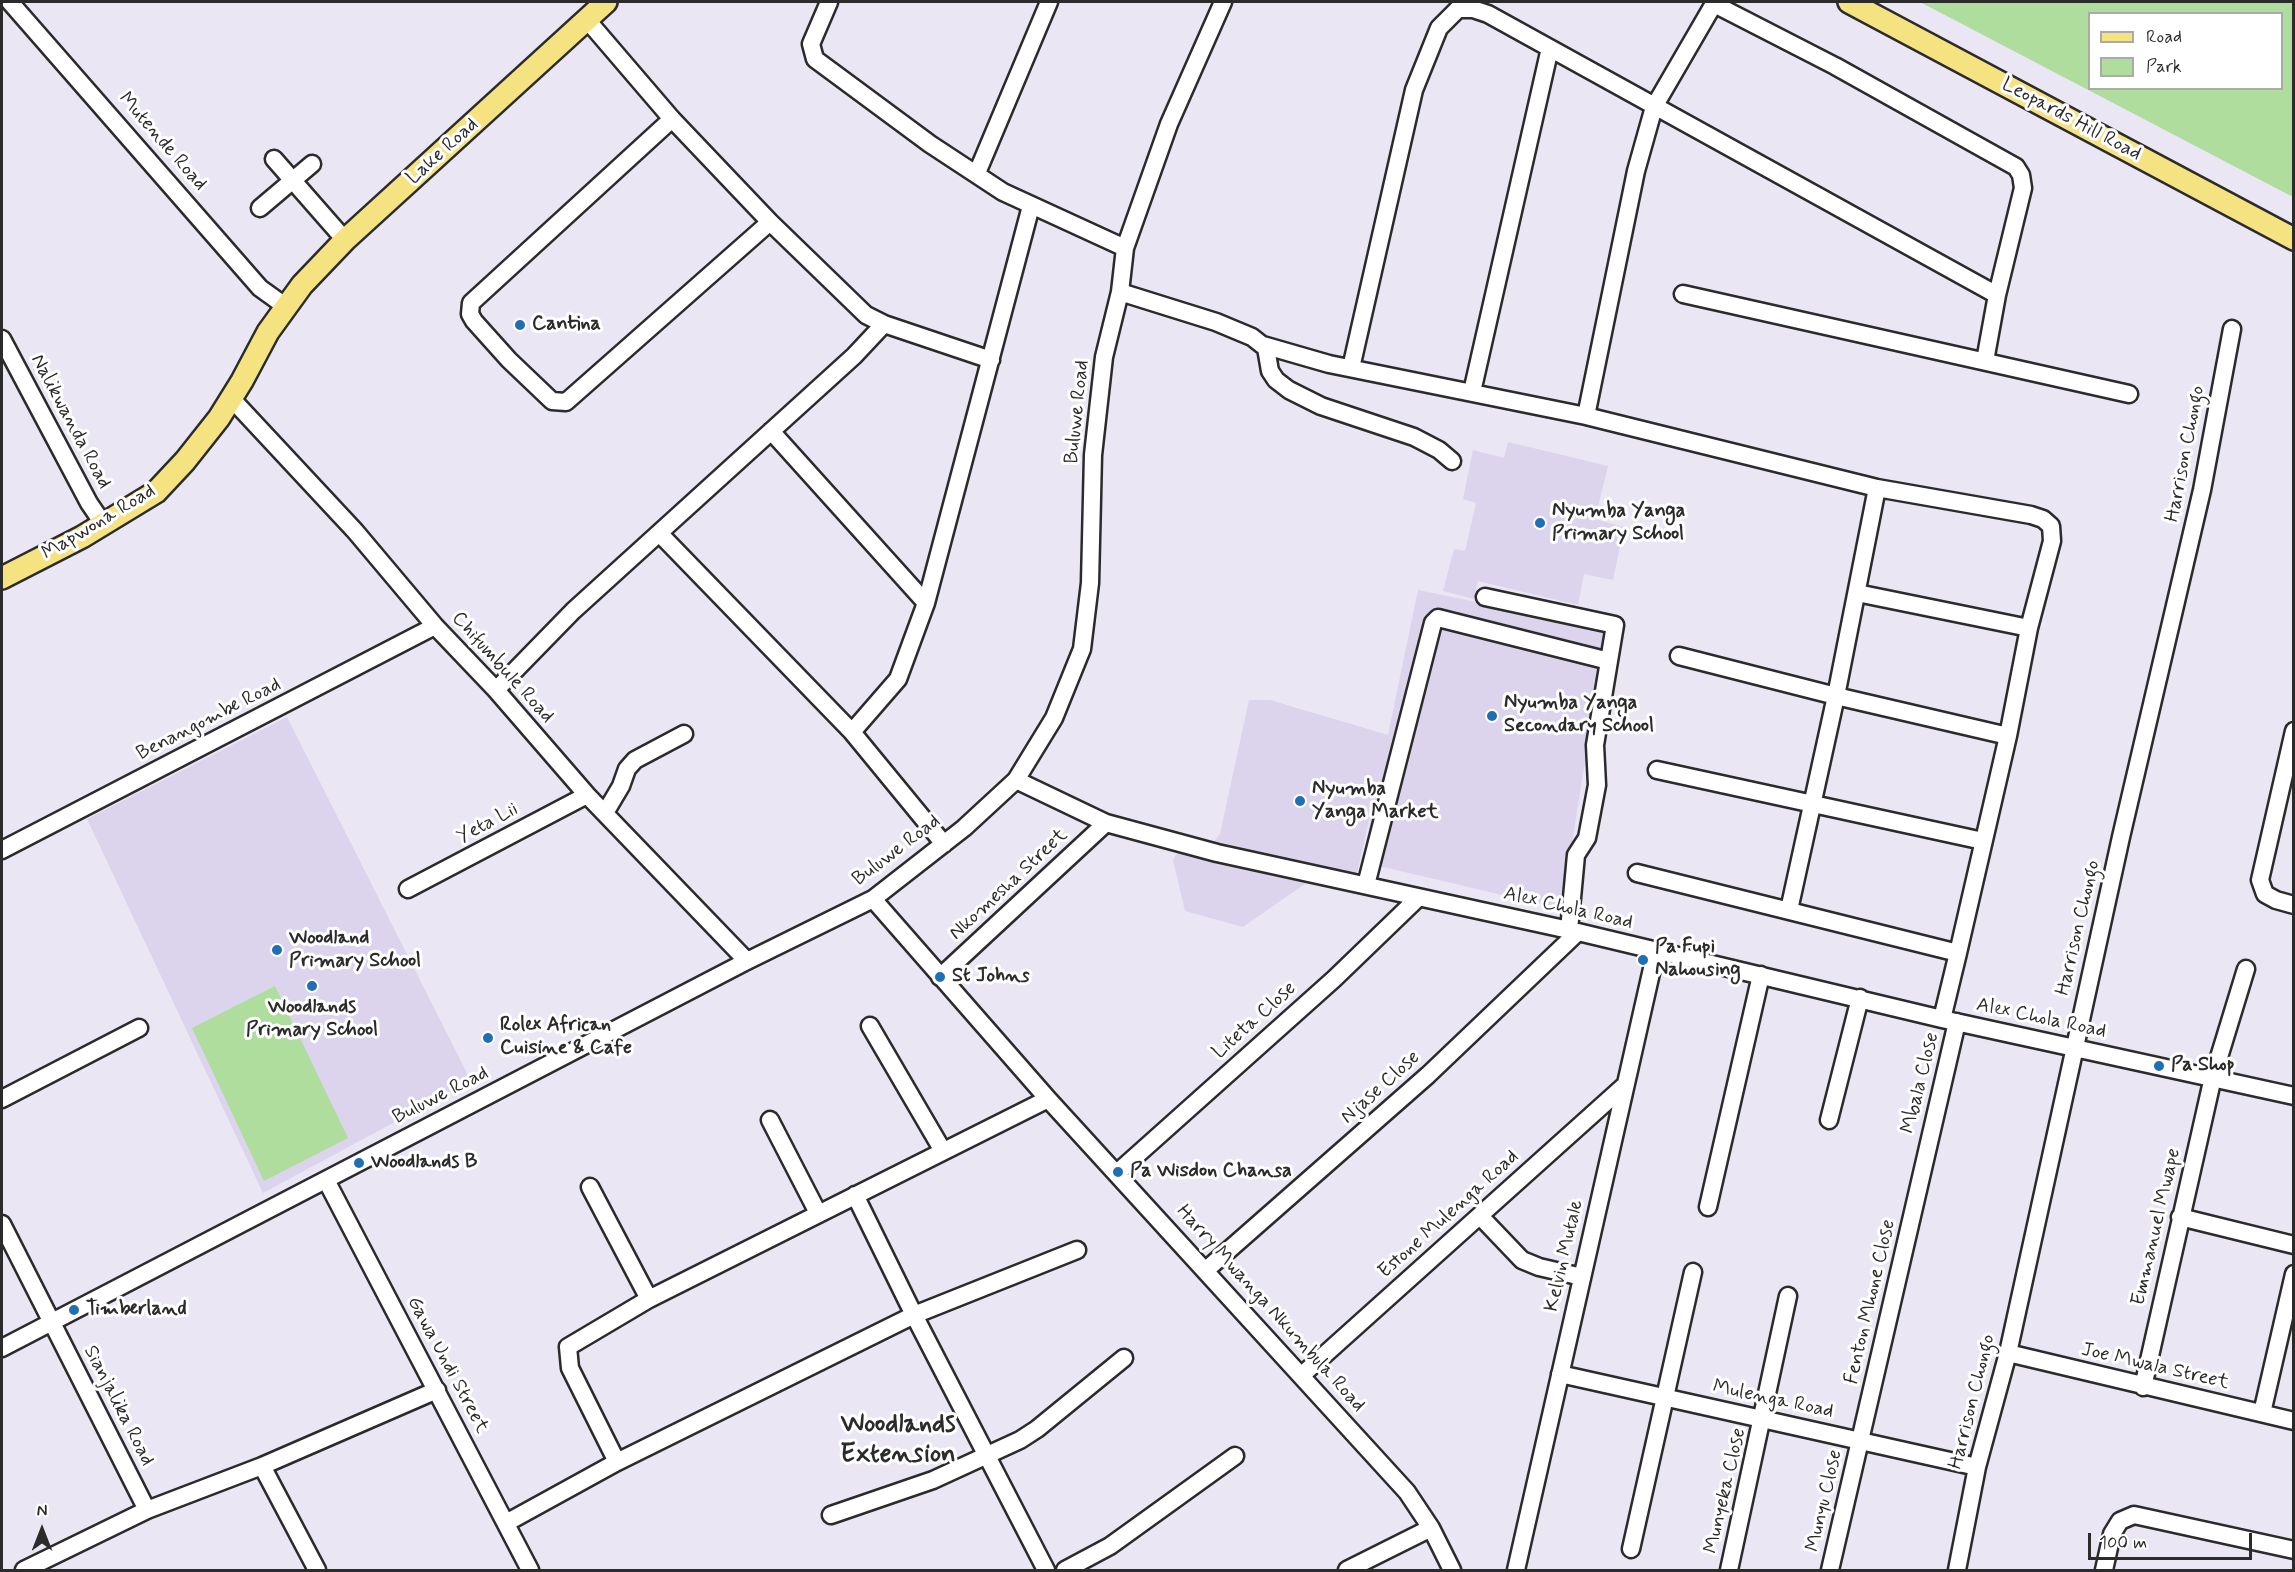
<!DOCTYPE html>
<style>
body{margin:0}
#map{position:relative;width:2295px;height:1572px;overflow:hidden;background:#eae6f4;font-family:Mynerve,sans-serif}
canvas{display:block}
.frame{position:absolute;inset:0;border:3px solid #2b2b2b;pointer-events:none}
.legend{position:absolute;left:2088px;top:12px;width:195px;height:78px;box-sizing:border-box;background:#fff;border:2px solid #aaa;margin:0;padding:8px 10px;list-style:none;font-size:18px;color:#2b2b2b}
.legend li{display:flex;align-items:center;gap:12px;height:30px}
.legend b{width:30px;border:2px solid #aaa}
.north{position:absolute;left:12px;top:1500px;width:60px;height:60px;-webkit-text-stroke:4px #fff;paint-order:stroke;rotate:0deg;font-size:16px;font-weight:700;line-height:24px;text-align:center;color:#2b2b2b}
.north::after{content:'';display:block;margin:auto;width:21px;height:27px;background:#2b2b2b;clip-path:polygon(50% 0,100% 100%,50% 72%,0 100%)}
.scale{position:absolute;left:2088px;top:1533px;width:164px;height:27px;box-sizing:border-box;border:3px solid #2b2b2b;border-top:0;padding-left:8px;font-size:18px;line-height:21px;white-space:nowrap;color:#2b2b2b;-webkit-text-stroke:4px #fff;paint-order:stroke}
</style>
<div id="map">
<canvas width="2295" height="1572"></canvas>
<div class="frame"></div>
<ul class="legend">
<li><b style="height:8px;background:#f5e382"></b>Road</li>
<li><b style="height:16px;background:#aedd9d"></b>Park</li>
</ul>
<div class="north">N</div>
<div class="scale">100 m</div>
</div>
<script>
const c = document.querySelector('canvas').getContext('2d');
c.lineJoin = 'round';
function fillPath(path, color) {
  c.fillStyle = color;
  c.fill(path, 'evenodd');
}
function toPath(rows) {
  const path = new Path2D();
  for (const r of rows) {
    path.moveTo(r[0], r[1]);
    for (let i = 2; i < r.length; i += 2) path.lineTo(r[i], r[i + 1]);
  }
  return path;
}
function strokePath(path, color, width, dash) {
  c.strokeStyle = color;
  c.lineWidth = width;
  c.lineCap = dash ? 'butt' : 'round';
  c.setLineDash(dash || []);
  c.stroke(path);
}
function write(font, color, halo, rows, align = 'center') {
  c.font = font + ' Mynerve,sans-serif';
  c.lineWidth = 6;
  c.setLineDash([]);
  c.textBaseline = 'middle';
  c.strokeStyle = halo;
  c.fillStyle = color;
  for (const [text, x, y, turn = 0] of rows) {
    c.save();
    c.translate(x, y);
    c.rotate((+turn || 0) * Math.PI / 180);
    c.textAlign = isNaN(turn) ? turn : align;
    if (halo) c.strokeText(text, 0, 0);
    c.fillText(text, 0, 0);
    c.restore();
  }
}
fillPath(toPath([
 [1508,442,1608,466,1595,519,1624,527,1613,580,1584,574,1578,605,1478,581,1474,599,1443,591,1454,549,1465,551,1476,503,1463,499,1473,450,1504,458],
 [1418,590,1606,629,1568,868,1566,910,1362,862,1381,768,1356,877,1309,881,1243,927,1185,911,1173,860,1185,839,1212,844,1220,834,1249,700,1270,700,1388,735],
 [287,717,471,1081,263,1193,87,819]
]), '#dbd4ec');
fillPath(toPath([
 [1920,2,2293,2,2293,197],
 [2090,14,2282,14,2282,88,2090,88],
 [275,986,348,1138,264,1181,192,1028]
]), '#aedd9d');
const minor = toPath([
 [10,2,260,288,285,306],
 [829,2,811,44,815,59,930,144,1003,192,1125,248],
 [1714,4,1835,66,2016,167,2021,175,2023,188,1997,295,1985,361],
 [588,21,672,119,770,222,866,315,884,324,991,360],
 [672,119,471,303,470,314,474,321,509,360,552,401,566,402,770,222],
 [274,159,345,240],
 [977,173,1049,2],
 [260,208,312,164],
 [1120,292,1216,322,1252,337,1266,348,1270,371,1276,380,1289,390,1321,406,1414,437,1439,450,1452,461],
 [1683,294,2129,394],
 [2,339,89,503,104,525],
 [1263,345,1329,364,1586,416,1877,488,2031,515,2043,519,2051,526,2052,541,2029,628,2008,736,1958,953,1637,873],
 [1351,368,1414,90,1439,28,1458,9,1473,9,1488,14,1997,295],
 [1472,392,1550,48],
 [231,398,355,531,435,626,496,690,587,795,747,961],
 [1586,416,1636,171,1654,107,1715,2],
 [771,431,926,603],
 [660,534,852,732,944,844],
 [1857,593,2029,628],
 [1485,597,1615,625,1595,745,1597,785,1587,838,1576,855,1569,930],
 [1679,656,1836,696,2008,736],
 [496,690,573,611,854,356,884,324],
 [2294,731,2260,880,2265,894,2276,900,2294,905],
 [852,732,898,679,926,603,1031,206],
 [1657,770,1983,841],
 [1016,780,1106,823,1217,853,1578,932,1942,1019,2294,1096],
 [605,813,621,786,627,769,635,760,684,734],
 [2,850,435,626],
 [1366,885,1433,623,1438,618,1609,661],
 [408,889,587,795],
 [873,899,1048,1099,1407,1492,1431,1528,1452,1570],
 [1789,910,1836,696,1877,488],
 [940,977,1106,823],
 [1942,1019,1958,953],
 [870,1026,943,1151],
 [2,1099,139,1028],
 [770,1120,818,1213],
 [1829,1120,1860,998],
 [1118,1172,1334,979,1418,898],
 [326,1180,530,1570],
 [590,1187,649,1299],
 [855,1195,914,1315,1046,1570],
 [1708,1207,1761,975],
 [1480,1216,1522,1260,1539,1267,1582,1277],
 [2180,1217,2294,1245],
 [2,1224,147,1510],
 [1206,1270,1428,1075,1578,932],
 [2,1348,747,961,873,899,964,828,1016,780,1054,718,1082,649,1090,583,1093,455,1104,357,1120,292,1125,248,1169,124,1223,2],
 [2008,1353,2294,1421],
 [1560,1374,1977,1467],
 [1302,1375,1624,1086],
 [2143,1387,2213,1077,2246,969],
 [2262,1413,2294,1274],
 [617,1462,570,1368,568,1347,649,1299,1048,1099],
 [262,1466,317,1570],
 [831,1515,933,1480,1020,1440,1037,1429,1124,1358],
 [506,1523,617,1462,914,1315,1077,1250],
 [1631,1549,1693,1272],
 [24,1570,147,1510,262,1466,437,1390],
 [1065,1570,1110,1546,1235,1456],
 [1347,1570,1431,1528],
 [1516,1570,1656,951],
 [1729,1570,1788,1296],
 [1830,1570,1957,1022],
 [1957,1570,1977,1467,2008,1353,2121,837,2202,490,2232,329],
 [2104,1570,2112,1534,2120,1521,2134,1515,2294,1550]
]);
const major = toPath([
 [1849,2,2294,239],
 [2,578,82,537,156,492,185,461,219,418,242,381,268,332,302,285,345,240,606,2]
]);
strokePath(minor, '#2b2b2b', 21);
strokePath(major, '#2b2b2b', 26);
strokePath(minor, '#fff', 16);
strokePath(major, '#f5e382', 21);
for (const [x, y, r, color] of [
 [520,325,6,"#1f6fb2"],
 [1540,523,6,"#1f6fb2"],
 [1492,716,6,"#1f6fb2"],
 [1300,801,6,"#1f6fb2"],
 [277,950,6,"#1f6fb2"],
 [1643,960,6,"#1f6fb2"],
 [940,977,6,"#1f6fb2"],
 [312,986,6,"#1f6fb2"],
 [488,1038,6,"#1f6fb2"],
 [2159,1066,6,"#1f6fb2"],
 [359,1163,6,"#1f6fb2"],
 [1118,1172,6,"#1f6fb2"],
 [74,1310,6,"#1f6fb2"]
]) {
  const dot = new Path2D();
  dot.arc(x, y, r, 0, 2 * Math.PI);
  c.fillStyle = color;
  c.fill(dot);
  strokePath(dot, '#fff', 2);
}
write('20px', '#2b2b2b', '#fff', [
 ["Leopards Hill Road",2071,120,28],
 ["Mutende Road",162,142,49],
 ["Lake Road",443,152,-42],
 ["Buluwe Road",1078,412,-84],
 ["Nalikwanda Road",70,422,62],
 ["Harrison Chongo",2186,454,-79],
 ["Mapwona Road",99,523,-31],
 ["Chifumbule Road",502,668,48],
 ["Benangombe Road",209,720,-27],
 ["Yeta Lii",488,824,-28],
 ["Buluwe Road",897,851,-37],
 ["Nkomesha Street",1009,885,-43],
 ["Alex Chola Road",1568,909,13],
 ["Harrison Chongo",2079,928,-77],
 ["Alex Chola Road",2041,1019,12],
 ["Liteta Close",1255,1021,-42],
 ["Mbala Close",1921,1083,-76],
 ["Njase Close",1381,1088,-42],
 ["Buluwe Road",441,1096,-27],
 ["Estone Mulenga Road",1449,1215,-42],
 ["Emmanuel Mwape",2157,1227,-77],
 ["Kelvin Mutale",1565,1256,-77],
 ["Fenton Mhone Close",1871,1302,-77],
 ["Harry Mwanga Nkumbula Road",1270,1309,48],
 ["Gawa Undi Street",447,1365,62],
 ["Joe Mwala Street",2155,1367,13],
 ["Mulenga Road",1773,1400,12],
 ["Harrison Chongo",1973,1402,-76],
 ["Sianjalika Road",118,1406,63],
 ["Munyeka Close",1726,1491,-77],
 ["Munyu Close",1825,1501,-77]
]);
write('bold 20px', '#2b2b2b', '#fff', [
 ["Cantina",532,325],
 ["Nyumba Yanga",1552,512],
 ["Primary School",1552,535],
 ["Nyumba Yanga",1504,704],
 ["Secondary School",1504,727],
 ["Nyumba",1312,790],
 ["Yanga Market",1312,813],
 ["Woodland",289,939],
 ["Primary School",289,962],
 ["Pa Fupi",1655,948],
 ["Nahousing",1655,971],
 ["St Johns",952,977],
 ["Woodlands",312,1008,"center"],
 ["Primary School",312,1031,"center"],
 ["Rolex African",500,1026],
 ["Cuisine & Cafe",500,1049],
 ["Pa Shop",2171,1066],
 ["Woodlands B",371,1163],
 ["Pa Wisdon Chansa",1130,1172],
 ["Timberland",86,1310]
], 'left');
write('bold 26px', '#2b2b2b', '#fff', [
 ["Woodlands",898,1426],
 ["Extension",898,1456]
]);
</script>
